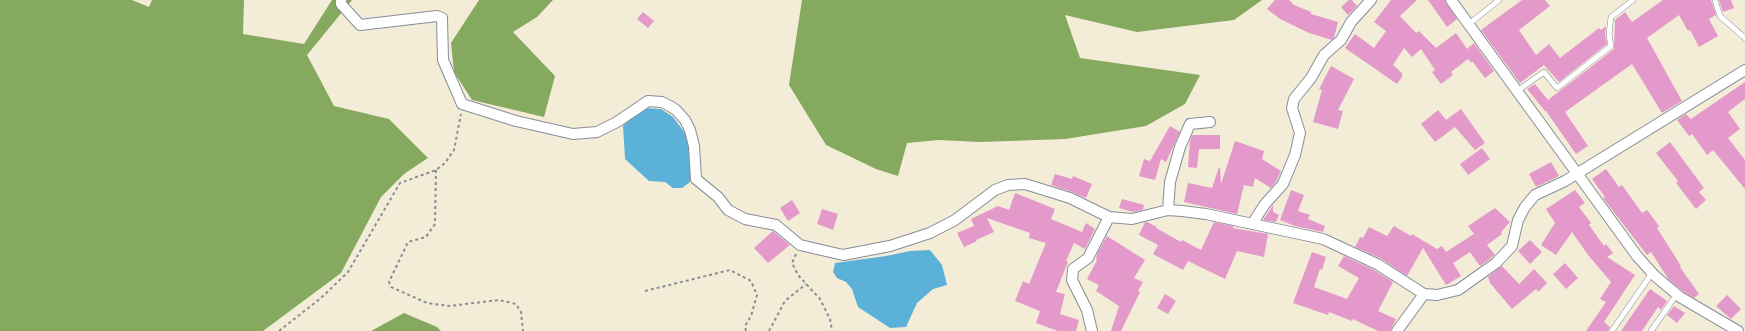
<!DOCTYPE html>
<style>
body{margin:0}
canvas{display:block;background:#f3ecd6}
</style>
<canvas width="1745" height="331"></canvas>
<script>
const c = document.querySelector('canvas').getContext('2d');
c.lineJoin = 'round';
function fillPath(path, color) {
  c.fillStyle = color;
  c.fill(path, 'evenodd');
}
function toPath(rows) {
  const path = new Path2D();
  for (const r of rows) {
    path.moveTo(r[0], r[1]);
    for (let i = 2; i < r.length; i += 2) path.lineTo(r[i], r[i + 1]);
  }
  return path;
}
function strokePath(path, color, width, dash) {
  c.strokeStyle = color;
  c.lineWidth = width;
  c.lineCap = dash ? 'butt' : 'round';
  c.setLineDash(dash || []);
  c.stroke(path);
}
fillPath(toPath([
 [0,0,132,0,149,7,152,0,244,0,243,34,304,44,332,0,352,0,307,55,334,106,389,119,428,158,404,174,381,197,341,273,263,331,0,331],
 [479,0,553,0,537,17,513,32,555,76,544,117,472,100,454,72,451,43],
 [802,0,1262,0,1234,20,1137,32,1065,15,1080,58,1200,75,1185,104,1146,126,1065,139,980,142,939,140,907,143,898,176,876,169,826,145,789,85],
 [404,313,437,327,441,331,371,331]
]), '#84a95f');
fillPath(toPath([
 [645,108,661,109,673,117,690,140,690,182,682,188,673,188,665,182,649,181,625,159,623,126,636,112],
 [930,250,942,265,947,285,933,289,917,303,906,327,890,328,858,307,852,289,846,282,837,278,833,272,835,263,886,256,910,251]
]), '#5cb1d8');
fillPath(toPath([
 [1275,0,1289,0,1294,5,1311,12,1311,14,1338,22,1334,38,1332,40,1309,33,1280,19,1267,9],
 [1349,0,1352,0,1357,6,1348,15,1341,7],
 [1391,0,1417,0,1400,16,1416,33,1419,31,1436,48,1456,33,1467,49,1474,43,1494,71,1485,78,1472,61,1471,63,1468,59,1451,72,1453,75,1441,84,1432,72,1435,70,1421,49,1412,57,1404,48,1393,65,1402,73,1402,77,1397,84,1345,48,1355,34,1374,48,1386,31,1374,22],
 [1428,0,1445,0,1457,19,1447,27],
 [1522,0,1545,0,1550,6,1519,30,1536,55,1549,44,1560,58,1599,28,1601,30,1606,26,1605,34,1607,44,1559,82,1544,65,1520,83,1481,30],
 [1663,0,1711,0,1716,15,1709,19,1718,36,1699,47,1690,30,1688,31,1679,15,1647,38,1682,101,1662,113,1632,64,1565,112,1588,146,1576,154,1546,111,1545,111,1527,89,1535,84,1548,100,1614,49,1615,20,1625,12,1632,22],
 [1719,0,1731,0,1734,8,1723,12],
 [643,12,654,21,648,28,637,19],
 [1331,66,1354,79,1338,110,1343,111,1338,129,1313,122,1322,90,1319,89],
 [1745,82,1745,99,1728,112,1740,129,1728,138,1745,160,1745,189,1713,150,1707,155,1692,134,1689,136,1677,120,1686,114,1691,119],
 [1461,109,1485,143,1475,150,1455,127,1435,142,1421,124,1438,110,1446,120],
 [1170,126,1180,132,1166,162,1161,159,1155,180,1139,176,1144,159,1150,161],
 [1192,135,1220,135,1220,149,1199,149,1197,168,1188,167,1190,141],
 [1235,141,1264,151,1262,159,1281,171,1277,180,1271,188,1255,178,1253,187,1244,185,1237,214,1184,202,1188,183,1212,188,1219,167,1220,168,1221,184],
 [1670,142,1704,188,1699,192,1706,200,1696,209,1676,183,1678,181,1656,153],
 [1482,148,1490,159,1468,175,1460,164],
 [1551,162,1559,176,1536,187,1529,174],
 [1606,169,1619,187,1622,185,1642,213,1647,210,1659,226,1657,228,1681,266,1680,267,1699,294,1694,298,1684,292,1669,280,1651,252,1647,255,1603,198,1605,197,1592,179],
 [1055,174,1072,179,1073,176,1092,184,1086,198,1072,192,1051,185],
 [1291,190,1304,195,1298,211,1310,215,1308,219,1325,226,1323,232,1295,226,1280,220],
 [1575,190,1585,203,1579,207,1591,223,1589,225,1604,246,1606,244,1613,253,1607,257,1635,275,1604,322,1610,327,1608,331,1586,331,1606,302,1600,299,1611,282,1588,255,1572,232,1556,255,1541,245,1555,223,1546,209],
 [1015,193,1055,209,1051,219,1082,232,1086,223,1095,229,1085,249,1074,243,1066,261,1068,262,1056,292,1065,294,1060,314,1079,320,1076,331,1058,331,1036,323,1040,311,1015,301,1023,281,1029,284,1046,243,1029,238,1030,233,987,218,994,232,976,240,977,241,964,247,957,233,974,226,971,219,998,206,1009,210],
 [1122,199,1144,205,1143,210,1133,212,1119,208],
 [792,200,800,213,788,221,780,208],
 [1273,205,1273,212,1279,215,1276,222,1263,220],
 [1495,208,1510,222,1501,232,1502,234,1487,245,1495,255,1480,266,1470,252,1453,263,1461,276,1446,285,1423,248,1407,276,1380,258,1355,247,1360,237,1363,238,1369,227,1387,236,1394,226,1411,236,1412,234,1437,249,1442,246,1446,252,1474,234,1468,226],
 [822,209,838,214,833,230,817,224],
 [1145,222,1147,222,1157,227,1156,228,1181,242,1182,240,1201,250,1214,222,1233,226,1233,228,1268,234,1264,257,1237,251,1225,279,1188,261,1183,270,1153,254,1158,245,1139,235],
 [773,231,790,245,768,263,754,248],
 [1107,236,1145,260,1134,278,1143,282,1138,291,1140,292,1121,331,1111,331,1119,306,1096,291,1099,285,1087,279,1097,260,1096,259,1097,254],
 [1530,240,1542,252,1530,264,1518,251],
 [1312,252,1326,257,1322,270,1320,269,1314,287,1347,299,1359,278,1338,266,1344,256,1374,270,1393,282,1378,311,1396,319,1390,331,1378,331,1353,319,1352,321,1329,312,1328,315,1293,303],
 [1565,263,1578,278,1566,289,1553,274],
 [1502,266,1519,284,1534,269,1547,283,1538,292,1536,289,1512,309,1490,283,1488,277],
 [1650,289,1667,301,1661,310,1658,307,1642,331,1621,331],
 [1165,294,1176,301,1168,314,1157,308],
 [1727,295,1741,309,1731,319,1716,306],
 [1674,306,1685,313,1677,323,1667,315]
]), '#e499cb');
const lane = toPath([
 [1715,0,1720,16,1745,38],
 [1469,24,1499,0],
 [1517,91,1544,72,1557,88,1611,46,1609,34,1611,17,1633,0],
 [1612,331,1652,273],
 [1651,331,1677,294]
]);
const street = toPath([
 [341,0,341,4,360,25,437,16,442,18,443,60,462,104,516,121,573,134,597,132,617,122,648,101,662,102,670,106,676,110,685,120,690,130,694,146,696,179,718,197,728,210,745,219,776,225,800,245,843,255,890,246,930,233,955,220,995,190,1008,185,1025,184,1070,198,1109,217,1132,219,1168,210,1182,211,1206,214,1323,239,1377,264,1424,294,1437,295,1458,290,1496,263,1512,246,1518,220,1525,207,1535,195,1565,181,1745,70],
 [1451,0,1637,256,1655,276,1680,297,1738,331],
 [1168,210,1170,182,1180,147,1190,124,1210,122],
 [1252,224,1265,204,1283,184,1295,155,1300,133,1292,108,1294,99,1311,78,1324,55,1341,40,1351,22,1371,0],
 [1092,331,1087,310,1072,280,1073,269,1088,258,1109,217],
 [1397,331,1424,294]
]);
strokePath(lane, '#878e9a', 6);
strokePath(street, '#878e9a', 12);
strokePath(toPath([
 [436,170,435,224,426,237,408,242,389,282,391,287,427,303,449,306,499,300,516,304,521,312,523,331],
 [796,254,792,263,798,275,820,299,830,319,832,331],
 [645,291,730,270,751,281,757,295,751,316,745,326,746,331],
 [279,331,321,298,348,272,400,183,436,170,445,163,454,150,461,114],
 [769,331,785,301,806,284]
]), '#878e9a', 2, [3, 3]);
strokePath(lane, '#fff', 5);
strokePath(street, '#fff', 10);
</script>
